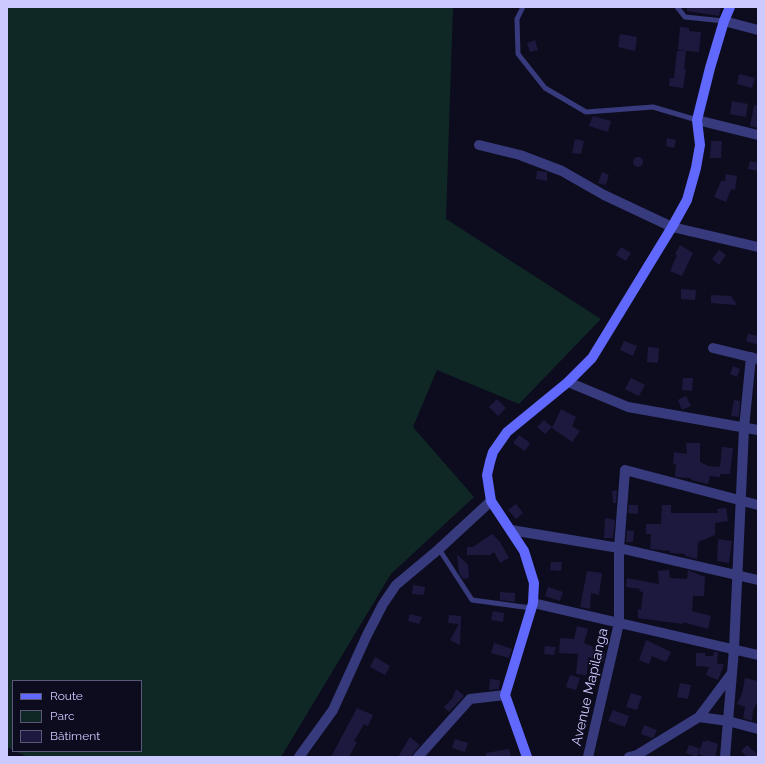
<!DOCTYPE html>
<meta charset="utf-8">
<style>
body{margin:0}
#map{position:relative;width:765px;height:764px;overflow:hidden;background:#0d0c1e;font-family:Raleway,sans-serif}
canvas{display:block}
.frame{position:absolute;inset:0;border:8px solid #cbc9ff;pointer-events:none}
.legend{position:absolute;left:12px;top:680px;width:130px;height:72px;box-sizing:border-box;background:#0d0c1e;border:1px solid #595878;margin:0;padding:5px 7px;list-style:none;font-size:12px;color:#cbc9ff}
.legend li{display:flex;align-items:center;gap:8px;height:20px}
.legend b{width:20px;border:1px solid #595878}
</style>
<div id="map">
<canvas width="765" height="764"></canvas>
<div class="frame"></div>
<ul class="legend">
<li><b style="height:5px;background:#6068fe"></b>Route</li>
<li><b style="height:11px;background:#0f2725"></b>Parc</li>
<li><b style="height:11px;background:#1d183e"></b>Bâtiment</li>
</ul>
</div>
<script>
const c = document.querySelector('canvas').getContext('2d');
c.lineJoin = 'round';
function fillPath(path, color) {
  c.fillStyle = color;
  c.fill(path, 'evenodd');
}
function toPath(rows) {
  const path = new Path2D();
  for (const r of rows) {
    if (r.length === 3) {
      path.moveTo(r[0] + r[2], r[1]);
      path.arc(r[0], r[1], r[2], 0, 2 * Math.PI);
      continue;
    }
    path.moveTo(r[0], r[1]);
    for (let i = 2; i < r.length; i += 2) path.lineTo(r[i], r[i + 1]);
  }
  return path;
}
function strokePath(path, color, width, dash) {
  c.strokeStyle = color;
  c.lineWidth = width;
  c.lineCap = dash ? 'butt' : 'round';
  c.setLineDash(dash || []);
  c.stroke(path);
}
function write(font, color, halo, rows, align = 'center') {
  c.font = font + ' Raleway,sans-serif';
  c.lineWidth = 3;
  c.setLineDash([]);
  c.textBaseline = 'middle';
  c.strokeStyle = halo;
  c.fillStyle = color;
  for (const [text, x, y, turn = 0] of rows) {
    c.save();
    c.translate(x, y);
    c.rotate((+turn || 0) * Math.PI / 180);
    c.textAlign = isNaN(turn) ? turn : align;
    if (halo) c.strokeText(text, 0, 0);
    c.fillText(text, 0, 0);
    c.restore();
  }
}
fillPath(toPath([
 [7,7,453,7,446,219,601,319,519,404,437,370,413,427,474,497,391,574,281,757,28,757,15,751,141,751,141,681,13,681,13,750,7,747]
]), '#0f2725');
fillPath(toPath([
 [687,7,721,7,719,16,687,11],
 [680,27,689,28,689,31,701,32,699,52,678,50],
 [620,34,637,37,635,51,618,47],
 [535,40,538,50,530,52,527,43],
 [677,51,686,51,684,69,686,69,683,88,669,86,670,78,674,78],
 [739,74,755,78,752,88,737,84],
 [732,101,748,104,746,117,730,114],
 [754,105,758,106,758,128,750,126],
 [593,116,611,121,608,132,589,126],
 [667,138,676,140,674,148,666,146],
 [575,139,584,141,581,154,572,153],
 [711,141,722,141,721,158,710,158],
 [638,162,5],
 [750,161,758,163,758,171,748,169],
 [537,171,547,172,547,181,536,179],
 [602,172,609,175,606,185,598,183],
 [726,174,737,176,735,190,731,189,726,202,714,197,721,181,725,181],
 [680,245,693,253,682,276,670,271,677,255,675,254],
 [621,247,631,253,626,261,616,255],
 [719,250,726,255,719,265,712,259],
 [681,289,696,290,695,300,681,299],
 [711,295,731,296,737,305,711,303],
 [748,334,758,336,758,345,746,341],
 [624,341,637,346,633,356,620,350],
 [648,347,659,348,658,363,647,362],
 [733,366,740,369,737,377,730,374],
 [631,378,645,385,639,396,625,389],
 [683,378,693,378,692,391,682,390],
 [686,396,691,406,682,410,678,400],
 [497,399,506,408,498,416,489,407],
 [734,400,740,401,739,417,731,416],
 [561,409,576,417,572,426,580,431,572,442,552,428],
 [544,420,552,427,545,434,537,427],
 [519,435,530,443,525,451,513,443],
 [686,443,700,443,700,462,708,466,720,467,722,447,733,448,730,474,720,474,720,477,710,476,708,484,691,480,691,478,675,477,676,464,673,464,674,452,687,454],
 [617,490,616,503,613,503,612,491],
 [516,504,523,513,516,519,508,510],
 [629,505,638,505,638,514,628,513],
 [662,505,671,505,671,513,718,513,717,509,726,508,728,521,715,523,715,535,698,542,697,559,685,556,685,554,670,553,670,551,650,549,651,534,646,534,646,524,661,524],
 [605,518,615,520,613,538,604,538],
 [627,530,634,531,633,542,626,542],
 [492,534,500,542,509,558,500,563,494,552,490,555,467,555,467,547,473,547],
 [718,539,732,541,729,563,717,561],
 [457,554,468,565,469,578,463,579,459,573],
 [551,562,562,562,561,571,550,570],
 [669,570,670,578,687,579,688,570,705,577,704,596,693,596,692,611,711,616,708,629,683,622,683,624,638,618,638,609,641,610,643,592,639,591,640,589,626,587,627,578,659,584,658,571],
 [587,571,602,573,599,595,591,593,590,609,580,607],
 [413,585,425,587,424,595,412,594],
 [548,587,563,592,560,601,545,596],
 [500,592,515,593,515,602,500,600],
 [493,611,504,613,503,622,491,620],
 [410,614,422,617,419,624,408,621],
 [449,615,461,616,460,645,450,640,459,624,448,623],
 [577,626,588,629,584,643,593,647,592,649,605,653,603,662,588,657,587,675,576,674,578,654,559,653,560,638,574,639],
 [646,640,671,652,666,662,652,656,649,664,639,660],
 [494,643,512,649,509,658,491,653],
 [545,646,556,647,554,655,544,654],
 [714,652,718,652,717,664,724,664,718,680,706,675,709,667,696,666,696,653,705,653,705,656,713,656],
 [375,657,390,666,385,675,370,667],
 [570,675,580,678,576,690,566,687],
 [745,678,758,681,758,700,753,711,752,721,743,718,745,707,737,704,742,694],
 [490,679,500,680,499,689,489,690],
 [680,683,691,685,688,699,677,697],
 [456,689,464,696,449,712,444,707,452,699],
 [631,693,642,696,637,710,626,707],
 [357,708,373,715,368,726,364,724,354,741,357,742,349,757,331,757],
 [613,710,629,716,625,727,608,721],
 [644,725,657,730,654,737,652,738,641,734],
 [410,737,420,745,411,757,398,757],
 [455,739,468,743,465,752,452,748],
 [706,740,718,744,715,757,707,757,698,754,703,741,705,742],
 [689,745,699,748,697,757,686,753],
 [747,745,758,755,758,757,747,757,741,751],
 [509,749,511,757,486,757,486,753]
]), '#1d183e');
strokePath(toPath([
 [523,7,517,19,518,54,545,88,586,112,653,107,697,120],
 [677,7,685,17,724,21],
 [439,549,472,600,531,608]
]), '#373a7c', 5);
strokePath(toPath([
 [724,21,758,30],
 [697,120,758,135],
 [479,145,520,155,562,171,604,195,672,227,758,247],
 [713,348,758,359],
 [568,382,628,407,758,430],
 [511,530,619,548,758,580],
 [533,603,758,655],
 [699,717,728,721,758,729],
 [299,757,333,710,367,635,383,604,396,585,439,549,491,501],
 [418,757,470,699,505,695],
 [588,757,619,623,619,548,625,470,758,505],
 [629,757,637,755,699,717,732,673],
 [725,757,734,649,744,428,751,357]
]), '#373a7c', 10);
strokePath(toPath([
 [527,757,505,695,533,603,534,583,524,551,491,501,487,475,490,462,493,452,507,432,568,382,592,358,672,227,687,200,696,168,700,145,697,120,710,68,724,21,730,7]
]), '#6068fe', 10);
write('14px', '#cbc9ff', '#0d0c1e', [
 ["Avenue Mapilanga",590,687,-77]
]);
</script>
